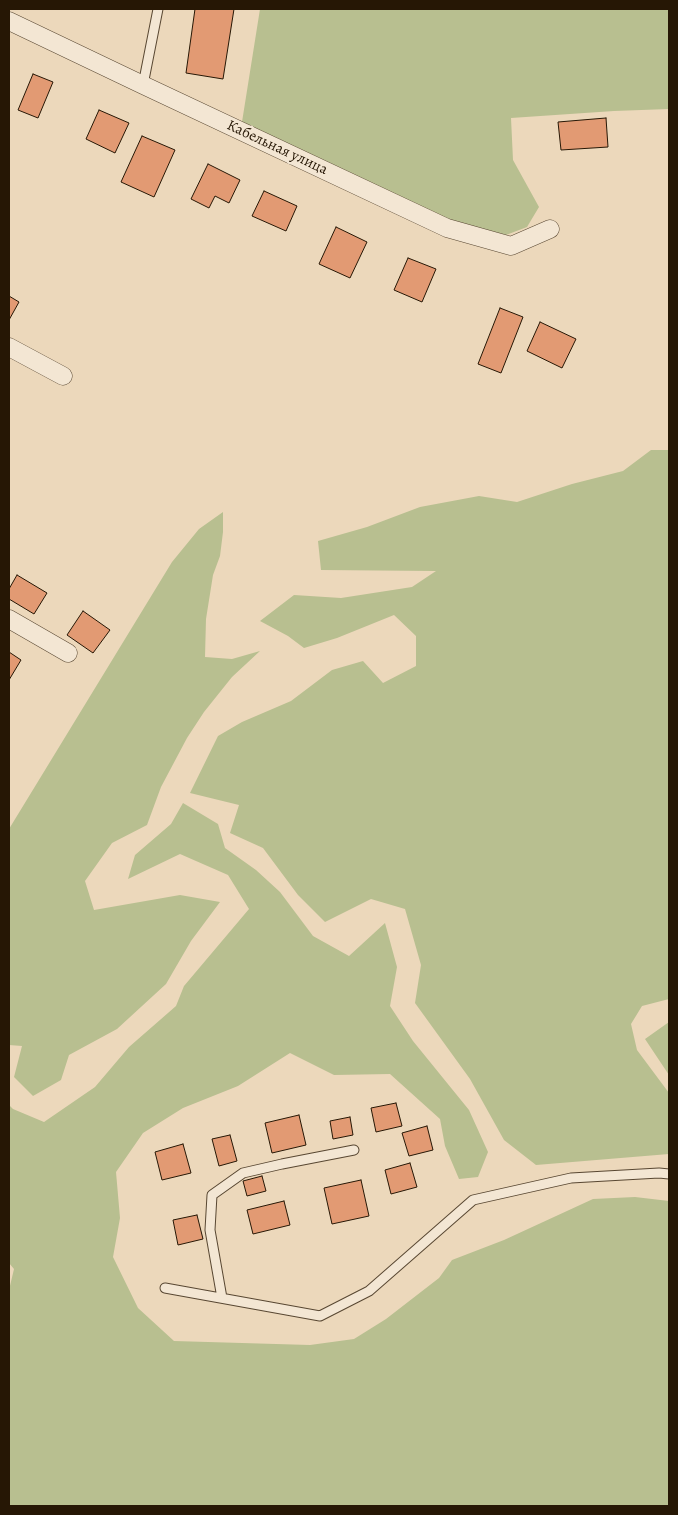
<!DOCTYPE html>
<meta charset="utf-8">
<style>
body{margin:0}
#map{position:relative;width:678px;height:1515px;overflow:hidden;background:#ecd8bb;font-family:Alegreya,serif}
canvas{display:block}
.frame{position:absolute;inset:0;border:10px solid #261705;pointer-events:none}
</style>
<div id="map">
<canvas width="678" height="1515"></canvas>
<div class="frame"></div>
</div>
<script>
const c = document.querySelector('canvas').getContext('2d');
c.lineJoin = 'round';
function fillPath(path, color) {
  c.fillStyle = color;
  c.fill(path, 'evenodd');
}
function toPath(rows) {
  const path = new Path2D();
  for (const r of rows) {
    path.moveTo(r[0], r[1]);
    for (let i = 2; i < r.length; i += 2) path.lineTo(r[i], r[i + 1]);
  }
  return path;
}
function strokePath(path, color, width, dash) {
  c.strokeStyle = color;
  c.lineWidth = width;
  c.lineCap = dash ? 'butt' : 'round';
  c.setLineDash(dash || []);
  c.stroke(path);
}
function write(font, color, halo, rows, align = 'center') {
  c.font = font + ' Alegreya,serif';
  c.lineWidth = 4.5;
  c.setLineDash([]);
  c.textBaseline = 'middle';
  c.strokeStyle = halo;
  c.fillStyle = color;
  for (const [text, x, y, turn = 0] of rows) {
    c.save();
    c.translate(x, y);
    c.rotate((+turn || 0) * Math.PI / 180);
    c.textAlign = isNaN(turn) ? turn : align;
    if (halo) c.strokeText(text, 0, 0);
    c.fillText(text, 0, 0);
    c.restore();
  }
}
fillPath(toPath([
 [260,9,669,9,669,109,614,111,511,118,513,160,539,207,527,227,506,235,445,219,242,122],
 [651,450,669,450,669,999,642,1006,631,1024,637,1050,669,1093,669,1154,536,1165,504,1140,470,1079,415,1003,421,965,405,909,371,899,325,922,298,895,263,848,230,833,239,805,190,793,218,736,242,722,291,701,332,670,363,661,383,683,416,666,416,636,394,615,337,638,304,648,288,636,260,621,294,595,341,598,412,587,436,571,321,570,318,541,367,527,420,507,479,496,517,502,572,484,623,471],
 [223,512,223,532,220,556,213,575,206,619,205,657,232,659,260,651,232,677,204,712,187,738,161,787,147,825,112,843,85,881,94,910,180,895,220,902,191,941,166,984,117,1029,69,1055,61,1080,33,1096,14,1077,22,1046,9,1045,9,829,172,562,199,529],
 [183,803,218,824,225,848,256,870,280,892,313,936,349,956,385,923,397,967,390,1006,413,1041,469,1110,488,1152,478,1177,459,1179,445,1146,440,1119,390,1074,334,1075,290,1053,238,1086,183,1108,143,1133,116,1172,120,1218,113,1257,138,1308,174,1341,310,1345,354,1339,386,1319,439,1278,452,1260,504,1240,593,1199,635,1197,669,1201,669,1506,9,1506,9,1290,14,1269,9,1263,9,1105,13,1109,44,1122,95,1087,129,1047,176,1006,184,986,249,909,228,875,180,854,128,879,135,855,171,824],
 [669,1022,669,1075,645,1039]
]), '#b8bf90');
const building = toPath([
 [195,9,234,9,223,79,186,73,195,9],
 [33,74,53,82,38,118,18,110,33,74],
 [99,110,129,123,115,153,86,139,99,110],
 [606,118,608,147,561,150,558,122,606,118],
 [142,136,175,150,154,197,121,182,142,136],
 [208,164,240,180,229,203,215,196,209,208,191,199,208,164],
 [264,191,297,206,286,231,252,216,264,191],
 [336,227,367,242,350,278,319,264,336,227],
 [408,258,436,269,422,302,394,290,408,258],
 [9,296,19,302,9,320,9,296],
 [500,308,523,317,501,373,478,364,500,308],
 [540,322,576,339,562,368,527,351,540,322],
 [17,575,47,593,34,614,9,599,9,589,17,575],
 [83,611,110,630,93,653,67,635,83,611],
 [9,652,21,660,9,680,9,652],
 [396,1103,402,1126,376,1132,371,1108,396,1103],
 [299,1115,306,1145,272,1153,265,1123,299,1115],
 [350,1117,353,1135,333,1139,330,1121,350,1117],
 [427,1126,433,1150,409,1156,402,1133,427,1126],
 [230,1135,237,1161,219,1166,212,1139,230,1135],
 [183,1144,191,1173,162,1180,155,1152,183,1144],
 [410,1163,417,1187,391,1194,385,1170,410,1163],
 [262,1176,266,1191,247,1196,243,1181,262,1176],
 [361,1180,369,1216,332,1224,324,1188,361,1180],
 [284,1201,290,1225,253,1234,247,1210,284,1201],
 [197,1215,203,1239,178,1245,173,1220,197,1215]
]);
fillPath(building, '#e29a73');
strokePath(building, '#261705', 1);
const lane = toPath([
 [143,85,158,9],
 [165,1288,320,1316,369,1291,473,1200,571,1178,659,1173,669,1174],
 [222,1298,210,1230,212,1195,243,1173,282,1164,354,1150]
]);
const street = toPath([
 [9,21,143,85,447,228,511,246,550,229],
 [9,347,63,376],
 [9,619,68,653]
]);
strokePath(lane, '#584732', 11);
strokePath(street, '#584732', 19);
strokePath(lane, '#f3e6d3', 9);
strokePath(street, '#f3e6d3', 18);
write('15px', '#261705', '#f3e6d3', [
 ["Кабельная улица",277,148,25]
]);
</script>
